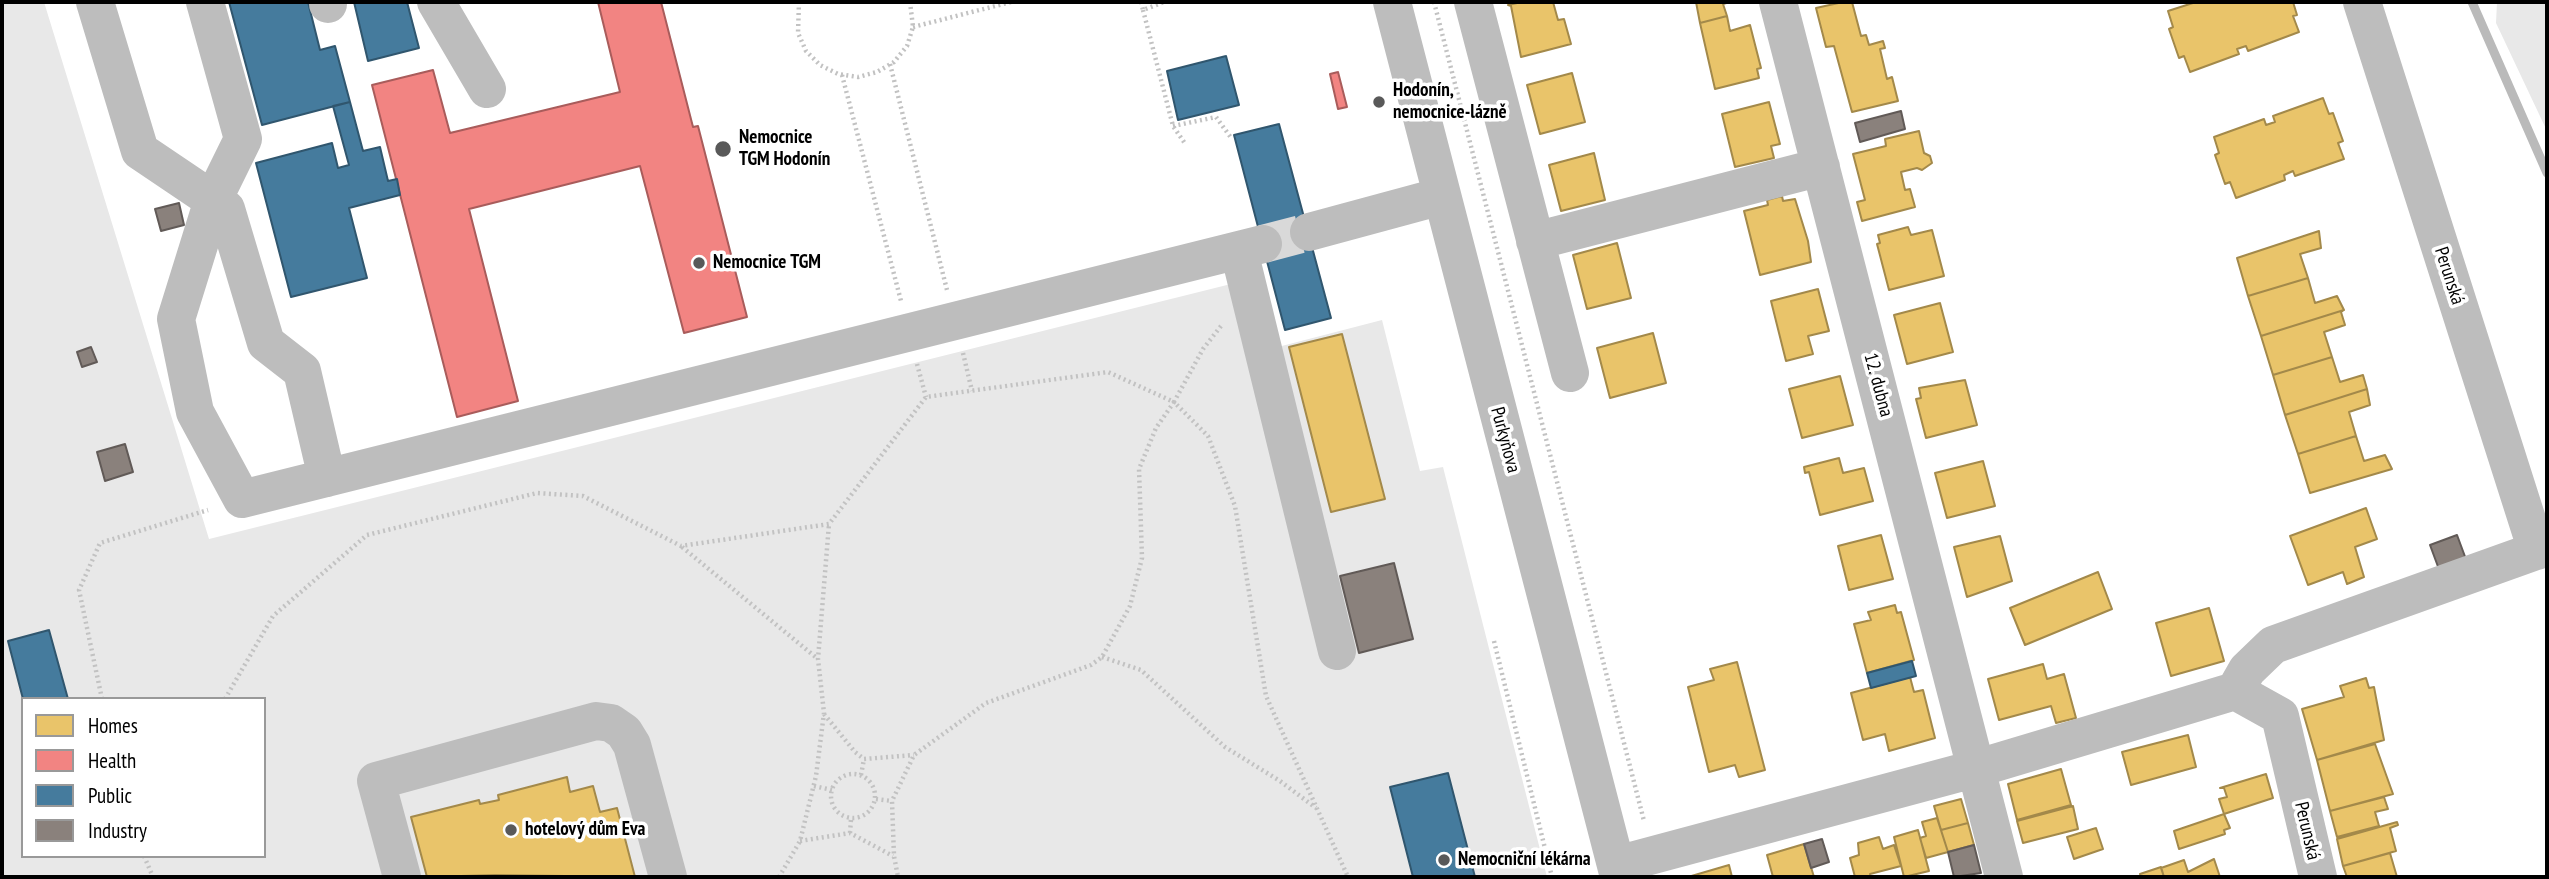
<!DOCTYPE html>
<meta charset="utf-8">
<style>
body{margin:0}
#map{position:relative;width:2549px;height:879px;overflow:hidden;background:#fff;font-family:"PT Sans Narrow",sans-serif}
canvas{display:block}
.frame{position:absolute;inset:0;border:4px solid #000;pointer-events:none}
.legend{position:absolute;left:21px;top:697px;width:245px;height:161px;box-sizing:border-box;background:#fff;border:2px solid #999;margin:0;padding:9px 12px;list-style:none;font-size:21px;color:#000}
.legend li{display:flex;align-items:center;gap:14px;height:35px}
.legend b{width:35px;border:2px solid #999}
</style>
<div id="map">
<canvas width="2549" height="879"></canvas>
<div class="frame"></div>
<ul class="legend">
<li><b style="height:19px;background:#e9c46a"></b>Homes</li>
<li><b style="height:19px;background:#f28482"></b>Health</li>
<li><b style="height:19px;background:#457b9d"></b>Public</li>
<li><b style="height:19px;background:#8a817c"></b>Industry</li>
</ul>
</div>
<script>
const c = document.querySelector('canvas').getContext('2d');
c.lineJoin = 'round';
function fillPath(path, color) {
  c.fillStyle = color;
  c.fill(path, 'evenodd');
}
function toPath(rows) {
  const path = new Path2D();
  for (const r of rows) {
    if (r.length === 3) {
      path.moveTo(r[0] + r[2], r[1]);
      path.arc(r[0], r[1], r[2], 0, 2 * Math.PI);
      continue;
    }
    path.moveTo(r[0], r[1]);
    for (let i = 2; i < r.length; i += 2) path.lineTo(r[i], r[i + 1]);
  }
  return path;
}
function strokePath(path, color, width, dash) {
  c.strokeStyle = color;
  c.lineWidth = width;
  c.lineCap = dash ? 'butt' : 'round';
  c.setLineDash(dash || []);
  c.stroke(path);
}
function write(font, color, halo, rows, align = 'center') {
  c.font = font + ' "PT Sans Narrow",sans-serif';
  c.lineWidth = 7;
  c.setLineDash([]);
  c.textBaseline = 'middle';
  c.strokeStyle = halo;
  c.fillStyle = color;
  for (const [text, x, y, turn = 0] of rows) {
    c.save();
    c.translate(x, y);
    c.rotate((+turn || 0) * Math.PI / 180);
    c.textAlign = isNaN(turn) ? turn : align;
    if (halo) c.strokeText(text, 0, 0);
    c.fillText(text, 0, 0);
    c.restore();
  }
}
fillPath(toPath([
 [2,2,44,2,209,539,1255,278,1274,348,1382,320,1420,471,1443,467,1547,877,2,877],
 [23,699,264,699,264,856,23,856],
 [2497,2,2547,2,2547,131,2496,23]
]), '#e8e8e8');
const homes = toPath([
 [1522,2,1553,2,1558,20,1564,19,1571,44,1521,57,1511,6,1508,5,1522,2],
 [1696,2,1730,2,1723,4,1727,16,1700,23,1696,2],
 [1843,2,1852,2,1861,36,1866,35,1869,45,1883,41,1885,48,1880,49,1887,79,1892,77,1898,101,1852,112,1834,46,1826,47,1816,8,1843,2],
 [2196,2,2293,2,2297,15,2293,16,2299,32,2248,51,2246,46,2237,49,2239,54,2190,72,2184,56,2179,58,2169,29,2173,27,2168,11,2196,2],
 [1727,16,1730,31,1750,25,1761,68,1757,69,1759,78,1715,89,1700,23,1727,16],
 [1572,73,1585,122,1540,134,1527,85,1572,73],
 [2323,98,2329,114,2333,113,2343,141,2338,143,2344,159,2295,176,2293,171,2284,175,2285,180,2236,198,2230,182,2225,184,2215,155,2219,153,2214,137,2264,119,2266,125,2275,122,2273,116,2323,98],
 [1769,102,1780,144,1771,146,1774,158,1735,167,1722,114,1769,102],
 [1919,131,1924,153,1930,156,1932,163,1922,170,1917,168,1901,172,1905,190,1910,189,1915,207,1862,221,1857,202,1865,200,1853,154,1886,146,1885,139,1919,131],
 [1594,153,1605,200,1561,211,1549,165,1594,153],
 [1782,196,1783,201,1795,199,1808,241,1811,262,1760,275,1744,211,1768,205,1767,200,1782,196],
 [1908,227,1911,235,1932,230,1944,276,1889,290,1877,244,1880,243,1878,235,1908,227],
 [2319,231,2321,248,2300,254,2308,278,2248,296,2237,258,2319,231],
 [1617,243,1631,298,1587,309,1573,255,1617,243],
 [2308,278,2315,303,2337,296,2344,310,2261,336,2248,296,2308,278],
 [1818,289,1829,331,1808,336,1813,354,1786,361,1771,301,1818,289],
 [1940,303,1953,352,1907,364,1894,315,1940,303],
 [2344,310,2341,312,2345,325,2324,332,2332,357,2273,375,2261,336,2344,310],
 [1653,333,1666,383,1610,398,1597,348,1653,333],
 [1342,334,1385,499,1331,512,1289,347,1342,334],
 [2332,357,2340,382,2363,375,2367,389,2285,415,2273,375,2332,357],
 [1840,376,1853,425,1802,438,1789,389,1840,376],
 [1965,380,1977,425,1926,438,1916,399,1921,398,1919,388,1965,380],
 [2367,389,2370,405,2349,412,2356,436,2298,454,2285,415,2367,389],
 [2356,436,2364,461,2385,455,2392,469,2310,493,2298,454,2356,436],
 [1839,458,1843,473,1864,468,1873,501,1820,515,1809,472,1805,473,1804,467,1839,458],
 [1983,461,1995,506,1947,518,1935,473,1983,461],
 [2366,508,2377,539,2355,547,2364,577,2347,584,2343,572,2308,585,2290,536,2366,508],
 [1881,535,1893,579,1849,590,1838,546,1881,535],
 [2000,536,2012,581,1967,597,1954,547,2000,536],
 [2098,572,2112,609,2025,645,2010,608,2098,572],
 [1895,605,1897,613,1901,612,1914,660,1867,673,1854,624,1871,620,1868,612,1895,605],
 [2209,608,2224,661,2171,676,2156,623,2209,608],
 [1737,662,1765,770,1739,777,1735,765,1709,772,1688,687,1714,680,1710,669,1737,662],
 [2043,664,2047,679,2064,674,2076,718,2056,723,2051,706,1999,720,1988,679,2043,664],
 [1910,677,1914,692,1923,690,1935,738,1889,751,1885,734,1863,740,1851,693,1910,677],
 [2366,678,2369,688,2374,687,2384,740,2317,760,2302,709,2344,697,2340,686,2366,678],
 [2188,735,2196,767,2131,785,2122,752,2188,735],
 [2375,744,2393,794,2330,811,2317,760,2375,744],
 [2061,769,2071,805,2017,820,2008,784,2061,769],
 [2266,774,2273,798,2224,814,2219,799,2227,797,2224,788,2220,788,2266,774],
 [567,777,570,792,593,786,600,812,617,808,635,877,495,875,427,877,411,817,479,800,480,804,499,800,498,795,567,777],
 [2384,797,2388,809,2375,812,2379,826,2337,837,2330,811,2384,797],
 [1961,799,1968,823,1941,830,1934,806,1961,799],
 [2073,806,2078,829,2023,843,2017,821,2073,806],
 [2224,814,2230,828,2224,830,2225,834,2179,849,2174,831,2224,814],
 [1937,818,1948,852,1926,858,1920,838,1926,836,1922,822,1937,818],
 [2397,822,2398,825,2390,828,2396,851,2343,866,2337,839,2397,822],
 [1968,823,1974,845,1948,852,1941,830,1968,823],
 [2096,828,2103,849,2074,859,2067,837,2096,828],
 [1918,830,1929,871,1904,877,1894,837,1918,830],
 [1879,837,1883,849,1894,845,1901,866,1870,874,1871,877,1855,877,1850,858,1859,855,1858,843,1879,837],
 [1804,844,1814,877,1773,877,1767,855,1804,844],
 [2390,853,2397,877,2347,877,2343,866,2390,853],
 [2214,859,2220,877,2164,877,2161,868,2184,860,2188,872,2214,859],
 [1729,865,1732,877,1688,877,1729,865],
 [2161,867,2164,877,2141,877,2140,874,2161,867]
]);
fillPath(homes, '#e9c46a');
strokePath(homes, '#a3894a', 2);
const health = toPath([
 [598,2,661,2,693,127,698,126,747,317,684,333,640,166,469,209,518,401,457,417,372,85,433,70,450,133,620,92,598,2],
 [1338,72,1347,107,1338,109,1330,74,1338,72]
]);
fillPath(health, '#f28482');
strokePath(health, '#a95c5b', 2);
const public = toPath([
 [229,2,308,2,320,50,335,46,350,102,262,125,229,2],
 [354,2,407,2,419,48,368,61,354,2],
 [1226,56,1239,105,1178,120,1167,71,1226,56],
 [350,102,363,151,380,147,388,181,397,179,400,195,349,208,367,278,291,297,256,163,332,143,338,168,349,165,333,106,350,102],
 [1279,124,1331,318,1285,330,1234,135,1279,124],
 [49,630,68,699,23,699,8,641,49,630],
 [1912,661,1916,676,1871,688,1867,673,1912,661],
 [1448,773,1475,877,1413,877,1390,787,1448,773]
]);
fillPath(public, '#457b9d');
strokePath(public, '#30566e', 2);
const industry = toPath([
 [1901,111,1905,129,1860,142,1855,123,1901,111],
 [179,203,184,225,161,231,155,209,179,203],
 [91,347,97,362,82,367,77,352,91,347],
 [125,444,133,472,105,481,97,452,125,444],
 [2457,535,2467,562,2440,572,2430,545,2457,535],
 [1394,563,1413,639,1359,653,1340,576,1394,563],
 [1822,839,1829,862,1811,868,1804,844,1822,839],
 [1974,845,1981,873,1954,877,1948,852,1974,845]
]);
fillPath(industry, '#8a817c');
strokePath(industry, '#615a57', 2);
strokePath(toPath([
 [2472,2,2547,173]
]), '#bababa', 9);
strokePath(toPath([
 [1263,244,1309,232]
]), '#d9d9d9', 38, [38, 19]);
strokePath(toPath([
 [799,2,798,33,806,51,820,65,838,74,858,77,877,72,894,62,907,46,913,27,910,2],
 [1141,2,1143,10,1164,2],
 [1434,2,1644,821],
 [1143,10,1173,126,1186,145],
 [913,27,1011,2],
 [890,64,947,290],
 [842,75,901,301],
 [1173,126,1216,117,1232,139],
 [1221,326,1203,349,1174,402,1208,436,1235,506,1266,696,1348,877],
 [963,353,972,391],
 [917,364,926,397],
 [682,547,818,659],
 [1494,641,1552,877],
 [1102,657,1141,670,1225,747,1280,781,1316,808],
 [102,699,79,590,100,543,208,510],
 [225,699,273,616,367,535,537,493,583,496,681,546,829,524,926,397,1108,372,1174,402,1156,428,1139,469,1142,558,1130,606,1102,657,1091,665,986,703,914,755,892,801,894,856,898,877],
 [824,714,855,752,864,759,914,755],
 [853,796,22],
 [861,775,864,759],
 [814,786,832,790],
 [876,799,892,801],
 [850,833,851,819],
 [800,841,850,833,893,856],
 [144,856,153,877],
 [779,877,800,841,816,776,824,713,818,659,829,524]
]), '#c2c2c2', 4.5, [2, 3.5]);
strokePath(toPath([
 [95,2,140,151,226,209,266,343,302,371,327,478],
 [205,2,243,139,213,200,176,319,195,412,242,499,1263,244],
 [328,2,328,4],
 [436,2,487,89],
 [1392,2,1619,877],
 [1473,2,1570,373],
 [1778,2,2004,877],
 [2362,2,2537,551],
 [1309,232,1442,196],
 [1535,241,1821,167],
 [1239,251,1337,651],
 [1616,865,1978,768,2235,691],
 [402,877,376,781,596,721,611,723,624,732,632,745,668,877],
 [2318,877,2280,716,2235,691,2247,670,2273,645,2547,547]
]), '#bdbdbd', 38);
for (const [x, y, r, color] of [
 [1379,102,7,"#595959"],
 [723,149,9,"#595959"],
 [699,263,7,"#595959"],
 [511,830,7,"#595959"],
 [1444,860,7,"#595959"]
]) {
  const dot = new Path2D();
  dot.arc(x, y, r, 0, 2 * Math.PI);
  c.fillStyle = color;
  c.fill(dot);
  strokePath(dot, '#fff', 2.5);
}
write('bold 19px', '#000', '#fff', [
 ["Hodonín,",1393,91],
 ["nemocnice-lázně",1393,113],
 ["Nemocnice",739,138],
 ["TGM Hodonín",739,160],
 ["Nemocnice TGM",713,263],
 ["hotelový dům Eva",525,830],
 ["Nemocniční lékárna",1458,860]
], 'left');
write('19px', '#000', '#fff', [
 ["Perunská",2449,276,72],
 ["12. dubna",1878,385,75],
 ["Purkyňova",1505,440,75],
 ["Perunská",2307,831,77]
]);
</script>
